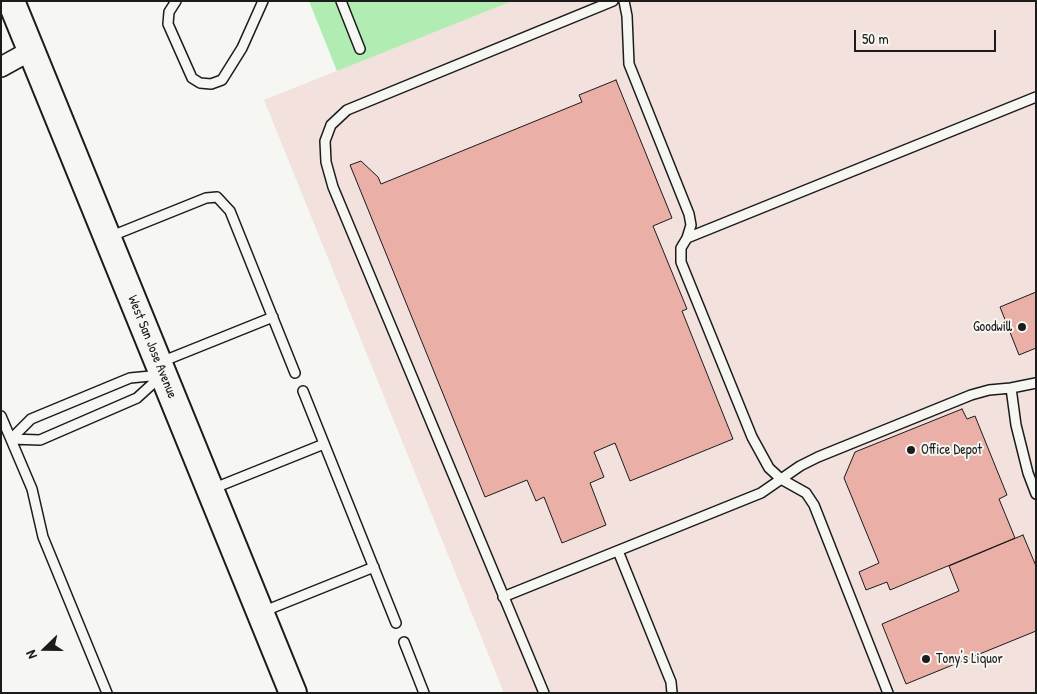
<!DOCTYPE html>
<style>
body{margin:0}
#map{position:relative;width:1037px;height:694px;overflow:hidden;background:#f6f6f2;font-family:"Patrick Hand",sans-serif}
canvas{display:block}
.frame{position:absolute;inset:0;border:2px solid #1c1c1c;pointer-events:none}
.north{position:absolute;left:20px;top:624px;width:50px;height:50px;-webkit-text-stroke:4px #f6f6f2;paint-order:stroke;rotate:248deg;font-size:14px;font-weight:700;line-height:20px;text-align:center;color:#1c1c1c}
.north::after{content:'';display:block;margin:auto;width:18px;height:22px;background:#1c1c1c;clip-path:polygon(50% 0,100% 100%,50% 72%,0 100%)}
.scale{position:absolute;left:854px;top:30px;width:142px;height:22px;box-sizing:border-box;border:2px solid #1c1c1c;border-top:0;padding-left:6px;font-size:15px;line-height:18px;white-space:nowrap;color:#1c1c1c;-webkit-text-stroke:4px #f6f6f2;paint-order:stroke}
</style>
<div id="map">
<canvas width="1037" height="694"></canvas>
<div class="frame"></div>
<div class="north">N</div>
<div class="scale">50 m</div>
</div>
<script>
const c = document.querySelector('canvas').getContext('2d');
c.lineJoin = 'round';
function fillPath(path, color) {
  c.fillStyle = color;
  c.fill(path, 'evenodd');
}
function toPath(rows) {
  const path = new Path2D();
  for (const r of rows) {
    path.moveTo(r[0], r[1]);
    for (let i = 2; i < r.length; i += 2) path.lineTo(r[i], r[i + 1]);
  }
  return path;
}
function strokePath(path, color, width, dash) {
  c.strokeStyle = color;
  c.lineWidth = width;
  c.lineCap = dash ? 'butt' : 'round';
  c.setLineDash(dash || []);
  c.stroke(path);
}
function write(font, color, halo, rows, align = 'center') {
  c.font = font + ' "Patrick Hand",sans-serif';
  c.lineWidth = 4;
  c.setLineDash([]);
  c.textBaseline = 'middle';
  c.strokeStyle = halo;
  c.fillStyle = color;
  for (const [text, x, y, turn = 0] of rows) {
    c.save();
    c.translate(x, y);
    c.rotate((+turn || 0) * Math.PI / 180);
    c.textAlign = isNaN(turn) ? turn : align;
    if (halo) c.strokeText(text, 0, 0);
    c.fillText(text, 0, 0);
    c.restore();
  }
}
fillPath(toPath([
 [511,1,1036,1,1036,693,504,693,264,100]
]), '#f2e1dc');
fillPath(toPath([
 [309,1,512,1,337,71]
]), '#b1edb2');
const building = toPath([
 [616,80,672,218,653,226,687,309,682,311,733,439,630,481,615,443,594,452,604,477,590,483,606,525,562,543,544,497,536,501,527,480,485,497,350,165,361,161,378,177,381,184,582,102,579,95,616,80],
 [1036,292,1036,348,1019,355,1000,307,1036,292],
 [962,409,967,419,975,416,1007,495,999,499,1015,538,890,590,887,582,866,590,859,572,879,563,844,478,855,452,962,409],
 [1023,535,1036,566,1036,631,906,684,882,624,959,591,949,566,1023,535]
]);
fillPath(building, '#eab0a7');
strokePath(building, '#1c1c1c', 1);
const lane = toPath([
 [176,1,169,12,168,24,192,78,200,83,211,84,222,80,242,48,263,1],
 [341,1,360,49],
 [624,1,627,16,629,64,689,214,691,225,687,238,681,248,681,262,752,437,769,468,781,479,806,493,814,505,888,693],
 [109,237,206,198,217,197,230,211,295,373],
 [687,238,1036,97],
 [161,362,273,317],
 [1011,388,1016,425,1028,473,1036,494],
 [303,391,396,623],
 [1,416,32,489,43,537,107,693],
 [11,439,40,440,137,398,161,376],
 [11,439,31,419,130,378,161,375],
 [212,489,324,444],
 [618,551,671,682,672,693],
 [503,597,761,493,800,466,818,457,971,395,989,390,1011,388,1036,383],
 [262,612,374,567],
 [404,642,424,693],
 [544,693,333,187,326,162,325,141,331,125,347,110,613,1]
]);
const street = toPath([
 [1,67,30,51]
]);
const secondary = toPath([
 [11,1,293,693]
]);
strokePath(lane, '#1c1c1c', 12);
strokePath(street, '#1c1c1c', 22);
strokePath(secondary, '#1c1c1c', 30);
strokePath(lane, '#f6f6f2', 9);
strokePath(street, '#f6f6f2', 19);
strokePath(secondary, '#f6f6f2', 26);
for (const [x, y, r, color] of [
 [1022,327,5,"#1c1c1c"],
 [911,450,5,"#1c1c1c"],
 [926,659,5,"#1c1c1c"]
]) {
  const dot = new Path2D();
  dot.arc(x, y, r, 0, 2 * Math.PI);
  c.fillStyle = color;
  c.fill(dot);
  strokePath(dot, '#f6f6f2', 2);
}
write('14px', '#1c1c1c', '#f6f6f2', [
 ["Goodwill",1012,327,"right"],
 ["Office Depot",921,450],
 ["Tony's Liquor",936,659]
], 'left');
write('14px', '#1c1c1c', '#f6f6f2', [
 ["West San Jose Avenue",152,347,68]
]);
</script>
